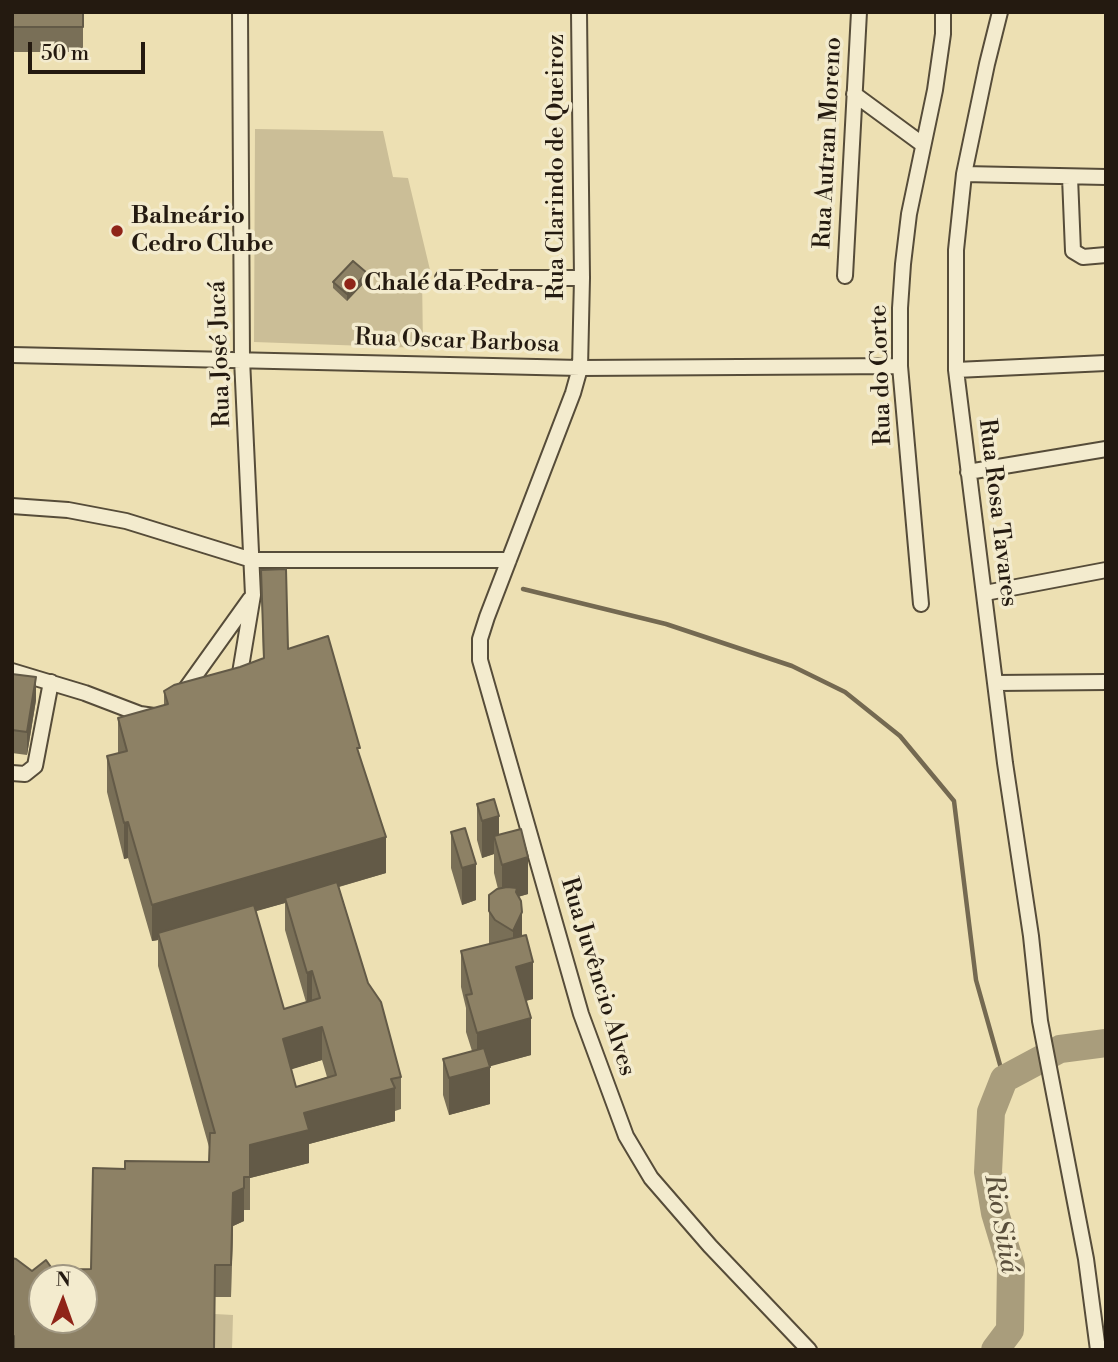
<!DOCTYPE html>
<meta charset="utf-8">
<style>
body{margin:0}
#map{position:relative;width:1118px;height:1362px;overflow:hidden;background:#ede0b3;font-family:"Libre Bodoni",serif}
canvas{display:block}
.frame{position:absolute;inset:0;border:14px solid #241a10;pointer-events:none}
.north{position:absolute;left:28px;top:1264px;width:70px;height:70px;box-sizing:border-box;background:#f3ebce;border:2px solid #a09782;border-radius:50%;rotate:1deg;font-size:19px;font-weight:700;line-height:28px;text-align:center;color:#241a10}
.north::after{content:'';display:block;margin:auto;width:24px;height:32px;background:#8f2418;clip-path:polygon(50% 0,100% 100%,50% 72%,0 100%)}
.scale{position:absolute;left:28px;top:42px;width:117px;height:32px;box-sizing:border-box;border:4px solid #241a10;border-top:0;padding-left:9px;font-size:21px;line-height:24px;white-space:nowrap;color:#241a10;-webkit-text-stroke:5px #f3ebce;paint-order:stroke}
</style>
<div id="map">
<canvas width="1118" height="1362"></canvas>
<div class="frame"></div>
<div class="north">N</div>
<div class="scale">50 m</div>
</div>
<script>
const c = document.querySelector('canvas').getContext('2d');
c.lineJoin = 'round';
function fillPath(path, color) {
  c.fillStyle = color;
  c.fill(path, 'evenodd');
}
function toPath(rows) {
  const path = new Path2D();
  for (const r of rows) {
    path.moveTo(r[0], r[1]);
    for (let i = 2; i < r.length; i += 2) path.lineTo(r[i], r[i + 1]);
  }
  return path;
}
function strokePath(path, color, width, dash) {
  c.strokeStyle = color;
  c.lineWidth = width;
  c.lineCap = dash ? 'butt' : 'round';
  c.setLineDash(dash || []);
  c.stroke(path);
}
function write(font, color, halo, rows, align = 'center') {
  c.font = font + ' "Libre Bodoni",serif';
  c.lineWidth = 7;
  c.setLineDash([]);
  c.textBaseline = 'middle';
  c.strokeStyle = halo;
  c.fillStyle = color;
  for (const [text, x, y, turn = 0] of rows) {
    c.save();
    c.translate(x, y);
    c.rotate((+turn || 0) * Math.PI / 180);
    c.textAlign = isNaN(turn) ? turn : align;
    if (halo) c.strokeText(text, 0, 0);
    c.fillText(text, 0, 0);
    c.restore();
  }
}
fillPath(toPath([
 [255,129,383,131,393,177,408,178,431,274,422,274,423,348,254,342],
 [215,1314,233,1315,232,1350,215,1350]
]), '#cbbe97');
strokePath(toPath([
 [523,589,666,624,792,666,845,692,900,736,954,801,976,980,1004,1079]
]), '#746951', 4.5);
strokePath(toPath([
 [995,1350,1010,1330,1011,1266,995,1213,988,1172,991,1112,1004,1079,1060,1049,1106,1043]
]), '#a99d7c', 28);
const minor = toPath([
 [579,12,582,278,580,368,573,393,487,617,480,639,480,660,581,1014,626,1136,651,1178,710,1246,809,1350],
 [1000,12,987,64,964,174,956,250,956,370,1005,763,1031,936,1040,1021,1086,1259,1098,1350],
 [854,94,922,144],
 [964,174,1106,177],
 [1070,177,1073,251,1083,257,1106,255],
 [845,276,859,12],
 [443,278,582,278],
 [12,355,580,368,900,366],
 [956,370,1106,363],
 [968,472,1106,449],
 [12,506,68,510,126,521,252,560,509,560],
 [985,593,1106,570],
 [921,604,900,366,900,308,903,264,909,214,935,90,943,34,943,12],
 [12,671,85,693,140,714,154,716],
 [996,683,1106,682],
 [238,685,253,595,242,359,240,12],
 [182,694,250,599],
 [12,773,25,774,35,766,51,682]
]);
strokePath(minor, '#564c39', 18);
strokePath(minor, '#f3ebce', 14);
fillPath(toPath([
 [12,12,83,12,83,52,12,52],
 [367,280,347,301,333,288,333,282],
 [261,570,288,649,360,758,386,873,339,887,368,983,401,1077,401,1109,395,1111,395,1121,309,1144,309,1163,250,1178,250,1210,244,1210,244,1221,233,1226,231,1297,215,1297,215,1350,12,1350,12,1258,32,1271,91,1269,125,1169,209,1162,209,1147,158,966,158,940,152,941,128,858,124,859,107,792,107,756,118,753,118,718,164,705,164,691,240,667,263,658],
 [285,903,285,930,306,1002,284,1009,255,911],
 [322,1060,327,1077,296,1087,291,1069],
 [12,674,36,700,27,755,12,753],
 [477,804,499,835,528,894,518,897,522,936,533,999,526,1001,531,1055,489,1066,490,1104,449,1115,443,1095,443,1059,472,1051,466,1032,466,1008,461,987,461,951,489,944,489,895,498,889,494,873,494,854,482,858,477,840],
 [451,832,476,900,462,905,451,868]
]), '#796f57');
fillPath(toPath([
 [367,273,367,280,347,301,347,294],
 [36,677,36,700,27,755,27,732],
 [499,816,499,853,494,836,494,854,482,858,482,821],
 [128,822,128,858,124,859,124,823],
 [386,837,386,873,286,902,285,898,285,903,159,939,158,933,158,940,152,941,152,905],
 [528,857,528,894,517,897,522,912,522,948,513,967,513,931,502,901,502,865],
 [476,864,476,900,462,905,462,868],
 [533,962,533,999,516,1003,516,967],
 [312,971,312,1004,307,1006,307,973],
 [531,1018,531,1055,477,1070,477,1033],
 [322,1027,322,1060,283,1072,283,1039],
 [490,1067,490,1104,449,1115,449,1078],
 [395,1088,395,1121,309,1144,309,1163,250,1178,250,1210,250,1145,304,1113],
 [244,1188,244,1221,233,1226,231,1297,233,1193]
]), '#635a47');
const building = toPath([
 [12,12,83,12,83,27,12,27,12,12],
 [353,261,367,273,347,294,333,282,353,261],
 [286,569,288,649,328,636,360,748,357,748,386,837,152,905,128,822,124,823,107,756,127,751,118,718,168,704,164,691,174,685,240,667,264,658,261,570,286,569],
 [12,674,36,677,27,732,12,730,12,674],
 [494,799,499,816,482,821,477,804,494,799],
 [465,828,476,864,462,868,451,832,465,828],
 [521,829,528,857,502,865,494,836,521,829],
 [337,882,368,983,381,1002,401,1077,391,1079,395,1088,304,1113,309,1130,250,1145,250,1177,244,1177,244,1188,233,1193,231,1265,215,1265,214,1350,14,1350,14,1336,12,1336,12,1258,16,1259,32,1271,46,1260,53,1270,91,1269,93,1168,125,1169,125,1161,209,1162,210,1133,215,1133,158,933,254,905,284,1009,320,998,312,971,307,973,285,898,337,882],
 [322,1027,336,1075,296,1087,283,1039,322,1027],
 [42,1278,84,1278,84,1320,42,1320,42,1278],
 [507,887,517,888,516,892,521,901,522,912,513,931,495,920,489,911,489,895,497,889,507,887],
 [526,935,533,962,516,967,531,1018,477,1033,466,995,472,994,461,951,526,935],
 [484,1048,490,1067,449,1078,443,1059,484,1048]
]);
fillPath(building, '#8d8165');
strokePath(building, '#635a47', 2);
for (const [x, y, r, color] of [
 [117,231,7,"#8f2418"],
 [350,284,7,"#8f2418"]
]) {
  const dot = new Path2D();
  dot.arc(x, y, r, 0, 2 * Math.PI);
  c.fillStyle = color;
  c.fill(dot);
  strokePath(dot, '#f3ebce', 2.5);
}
write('24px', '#241a10', '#f3ebce', [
 ["Rua Autran Moreno",829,143,-87],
 ["Rua Clarindo de Queiroz",557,167,-90],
 ["Rua Oscar Barbosa",457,342,2],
 ["Rua José Jucá",221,354,-92],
 ["Rua do Corte",882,375,-92],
 ["Rua Rosa Tavares",997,513,83],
 ["Rua Juvêncio Alves",597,977,73]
]);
write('bold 24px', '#241a10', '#f3ebce', [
 ["Balneário",131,217],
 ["Cedro Clube",131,245],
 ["Chalé da Pedra",364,284]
], 'left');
write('italic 26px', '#594e3b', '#f3ebce', [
 ["Rio Sitiá",1000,1224,80]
]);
</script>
